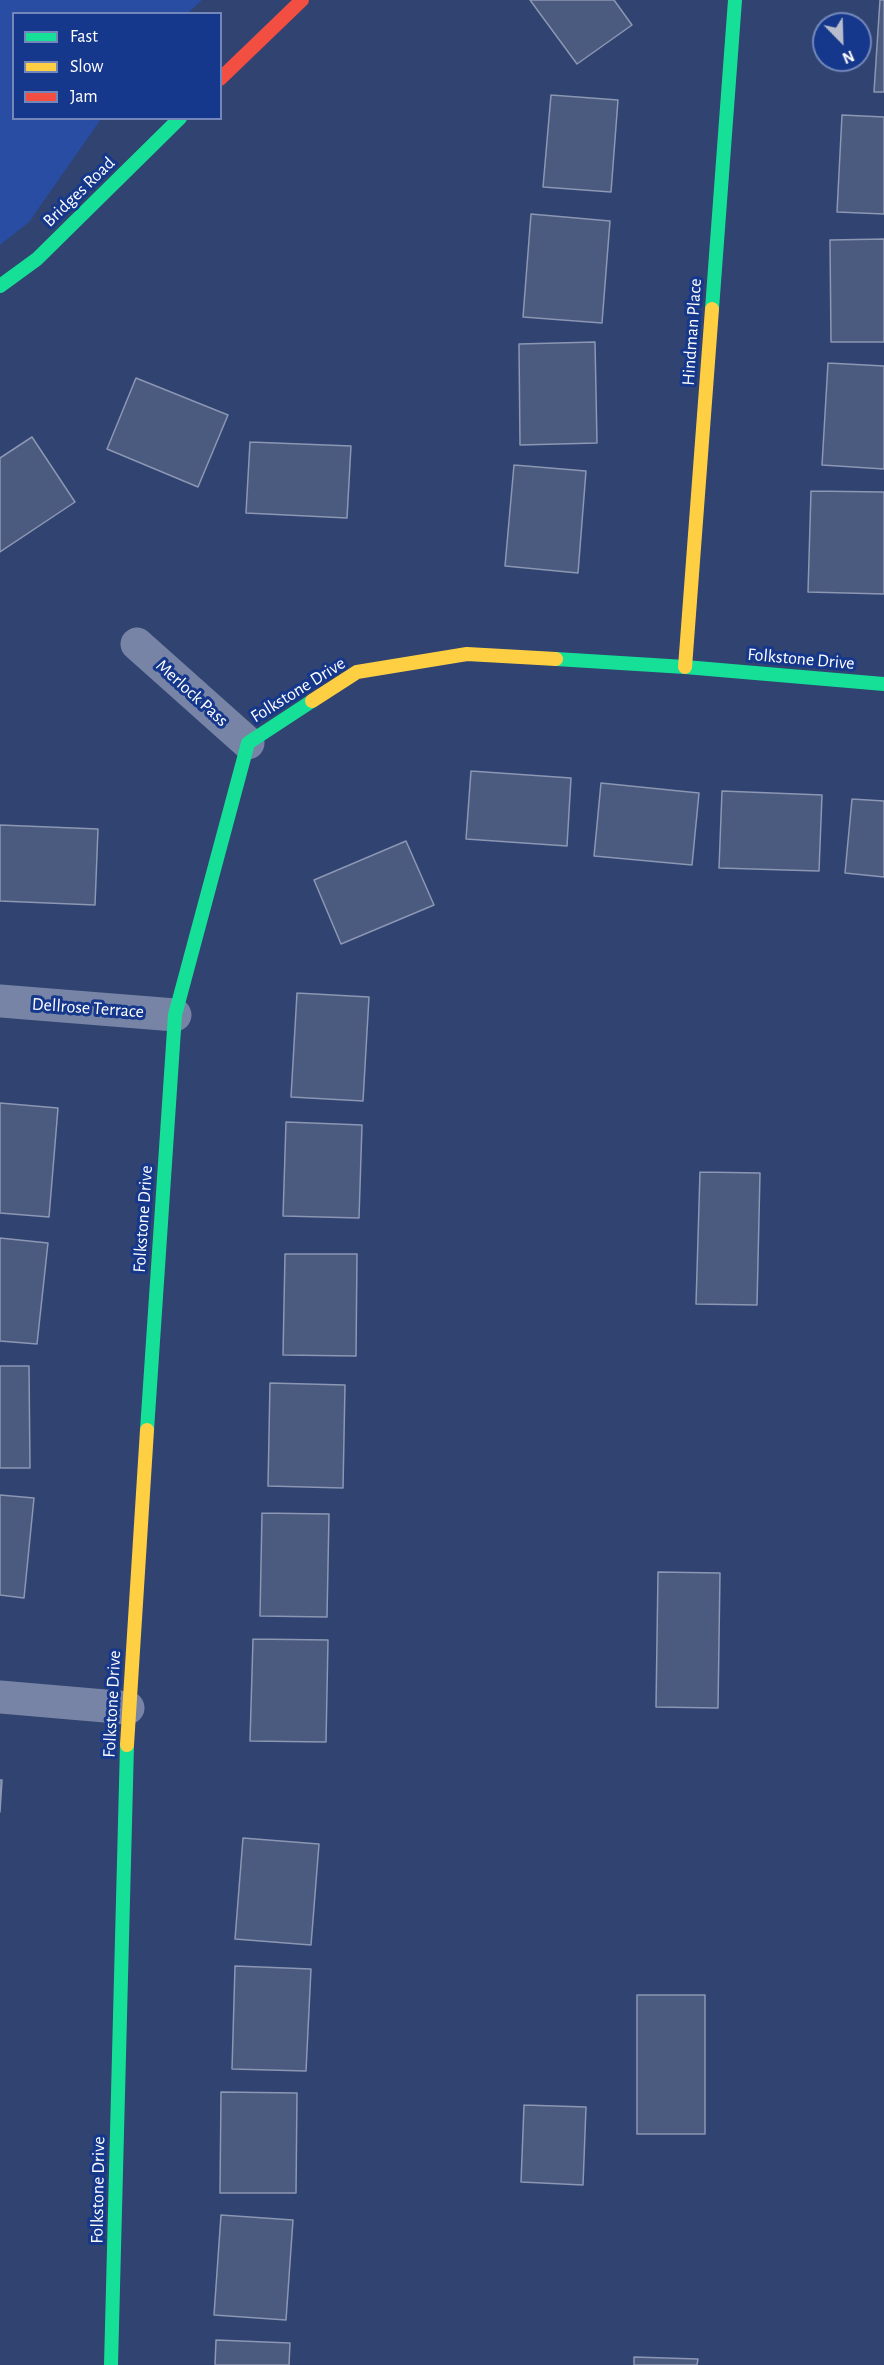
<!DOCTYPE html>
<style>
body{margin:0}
#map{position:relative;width:884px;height:2365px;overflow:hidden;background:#304371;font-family:"Alegreya Sans",sans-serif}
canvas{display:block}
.legend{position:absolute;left:12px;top:12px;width:210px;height:108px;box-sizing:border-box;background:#15378c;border:2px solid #7387ba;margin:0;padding:8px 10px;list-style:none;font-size:18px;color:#fff}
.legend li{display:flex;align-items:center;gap:12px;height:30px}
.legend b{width:30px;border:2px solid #7387ba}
.north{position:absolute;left:812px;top:12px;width:60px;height:60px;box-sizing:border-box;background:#15378c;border:2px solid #7387ba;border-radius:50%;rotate:157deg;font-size:16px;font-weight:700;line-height:24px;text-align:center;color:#fff}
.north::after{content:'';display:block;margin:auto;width:21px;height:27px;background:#b7bdcd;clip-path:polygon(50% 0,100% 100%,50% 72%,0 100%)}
</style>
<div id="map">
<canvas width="884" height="2365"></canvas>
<ul class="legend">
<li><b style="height:8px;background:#16e098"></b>Fast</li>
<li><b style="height:8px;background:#ffcf43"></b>Slow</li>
<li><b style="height:8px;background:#f24e42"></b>Jam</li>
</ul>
<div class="north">N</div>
</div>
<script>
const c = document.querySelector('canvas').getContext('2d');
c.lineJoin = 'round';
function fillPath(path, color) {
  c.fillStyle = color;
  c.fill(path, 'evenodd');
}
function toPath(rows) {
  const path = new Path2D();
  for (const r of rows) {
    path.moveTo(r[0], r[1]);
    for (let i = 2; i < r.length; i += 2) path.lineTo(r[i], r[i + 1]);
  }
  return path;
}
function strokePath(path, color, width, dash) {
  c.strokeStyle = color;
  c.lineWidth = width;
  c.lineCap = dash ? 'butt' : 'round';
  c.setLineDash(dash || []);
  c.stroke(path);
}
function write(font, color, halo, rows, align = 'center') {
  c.font = font + ' "Alegreya Sans",sans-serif';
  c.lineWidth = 6;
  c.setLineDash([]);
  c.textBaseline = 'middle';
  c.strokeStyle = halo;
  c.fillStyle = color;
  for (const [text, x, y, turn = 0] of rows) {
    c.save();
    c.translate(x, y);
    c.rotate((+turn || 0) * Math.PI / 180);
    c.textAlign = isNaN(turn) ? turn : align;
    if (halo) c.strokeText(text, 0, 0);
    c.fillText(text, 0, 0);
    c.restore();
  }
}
fillPath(toPath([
 [0,0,202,0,188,13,14,14,14,118,101,119,29,222,0,245]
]), '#284da3');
const building = toPath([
 [530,0,614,0,632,25,577,64,530,0],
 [880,0,884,0,884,92,874,92,880,0],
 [551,95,618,100,611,192,543,187,551,95],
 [842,115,884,117,884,214,837,212,842,115],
 [531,214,610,221,602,323,523,317,531,214],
 [884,239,884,342,831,342,830,240,884,239],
 [595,342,597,443,520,445,519,344,595,342],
 [828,363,884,366,884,469,822,465,828,363],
 [136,378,228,415,198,487,107,449,136,378],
 [32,437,75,502,0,552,0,458,32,437],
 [250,442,351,446,347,518,246,513,250,442],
 [514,465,586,471,578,573,505,566,514,465],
 [811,491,884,492,884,594,808,592,811,491],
 [471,771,571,778,567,846,466,839,471,771],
 [601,783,699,793,692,865,594,856,601,783],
 [722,791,822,795,819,871,719,868,722,791],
 [852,799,884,801,884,877,845,873,852,799],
 [0,825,98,829,95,905,0,901,0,825],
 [406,841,434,905,341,944,314,880,406,841],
 [297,993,369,997,363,1101,291,1097,297,993],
 [0,1103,58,1108,49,1217,0,1213,0,1103],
 [286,1122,362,1125,359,1218,283,1216,286,1122],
 [700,1172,760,1173,757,1305,696,1304,700,1172],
 [0,1238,48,1243,37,1344,0,1341,0,1238],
 [285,1254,357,1254,356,1356,283,1355,285,1254],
 [0,1366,29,1366,30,1468,0,1468,0,1366],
 [270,1383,345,1385,343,1488,268,1486,270,1383],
 [0,1495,34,1498,24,1598,0,1595,0,1495],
 [262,1513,329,1514,327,1617,260,1616,262,1513],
 [658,1572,720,1573,718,1708,656,1707,658,1572],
 [253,1639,328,1640,326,1742,250,1741,253,1639],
 [0,1780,2,1780,0,1812,0,1780],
 [243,1838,319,1844,311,1945,235,1939,243,1838],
 [235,1966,311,1969,306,2071,232,2069,235,1966],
 [637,1995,705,1995,705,2134,637,2134,637,1995],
 [221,2092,297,2093,296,2193,220,2193,221,2092],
 [524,2105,586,2107,583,2185,521,2182,524,2105],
 [221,2215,293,2220,286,2320,214,2315,221,2215],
 [216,2340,290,2343,289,2365,215,2365,216,2340],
 [634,2357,698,2359,697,2365,634,2365,634,2357]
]);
fillPath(building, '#4b5a7f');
strokePath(building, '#8c97b3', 1.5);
strokePath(toPath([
 [137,644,248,743],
 [0,1001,175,1015],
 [0,1697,128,1708]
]), '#7784a5', 33);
strokePath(toPath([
 [0,286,37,259,180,118],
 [712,309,735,0],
 [556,659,685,667,884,684],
 [147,1430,175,1015,248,743,312,701],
 [111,2365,127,1745]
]), '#16e098', 14);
strokePath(toPath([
 [685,667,712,309],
 [312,701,357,672,467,654,556,659],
 [127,1745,147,1430]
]), '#ffcf43', 14);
strokePath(toPath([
 [220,79,302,0]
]), '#f24e42', 14);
write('18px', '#fff', '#15378c', [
 ["Bridges Road",79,192,-44],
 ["Hindman Place",692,332,-86],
 ["Folkstone Drive",801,659,5],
 ["Folkstone Drive",298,690,-32],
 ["Merlock Pass",192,693,42],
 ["Dellrose Terrace",88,1008,4],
 ["Folkstone Drive",143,1219,-86],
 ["Folkstone Drive",112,1704,-87],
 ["Folkstone Drive",98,2190,-89]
]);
</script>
